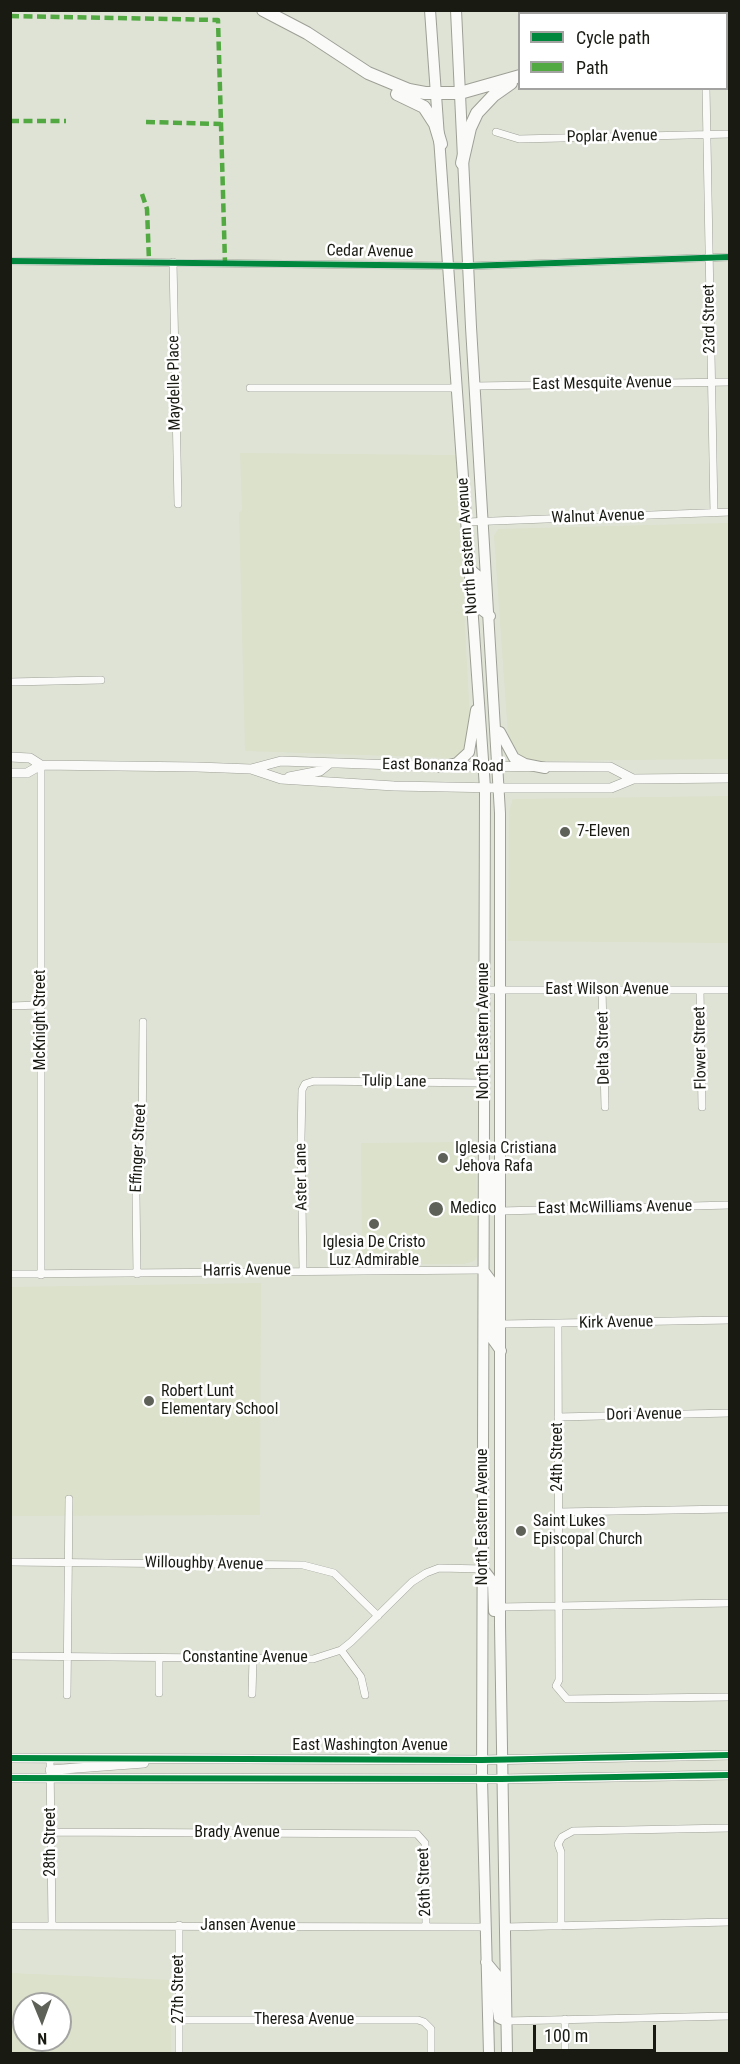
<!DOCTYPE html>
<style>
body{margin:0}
#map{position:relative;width:740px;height:2064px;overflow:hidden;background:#dfe3d6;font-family:"Roboto Condensed",sans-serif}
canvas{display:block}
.frame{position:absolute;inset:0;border:12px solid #191b13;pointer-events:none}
.legend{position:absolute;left:518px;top:12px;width:210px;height:78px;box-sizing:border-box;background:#fff;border:2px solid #a3a4a1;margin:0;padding:8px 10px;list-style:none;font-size:18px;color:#191b13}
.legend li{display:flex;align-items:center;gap:12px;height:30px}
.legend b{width:30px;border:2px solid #a3a4a1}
.north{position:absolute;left:12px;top:1992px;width:60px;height:60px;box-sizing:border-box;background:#fff;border:2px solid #a3a4a1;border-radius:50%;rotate:179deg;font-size:16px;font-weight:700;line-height:24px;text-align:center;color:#191b13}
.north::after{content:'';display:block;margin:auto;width:21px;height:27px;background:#5e6157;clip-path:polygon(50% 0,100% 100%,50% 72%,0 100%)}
.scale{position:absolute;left:533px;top:2025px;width:123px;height:27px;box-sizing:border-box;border:3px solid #191b13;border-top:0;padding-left:8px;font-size:18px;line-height:21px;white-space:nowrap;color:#191b13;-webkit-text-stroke:4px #fff;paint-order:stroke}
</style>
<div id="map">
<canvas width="740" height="2064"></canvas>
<div class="frame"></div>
<ul class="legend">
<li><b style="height:8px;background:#00873e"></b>Cycle path</li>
<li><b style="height:8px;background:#52a942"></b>Path</li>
</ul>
<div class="north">N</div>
<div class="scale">100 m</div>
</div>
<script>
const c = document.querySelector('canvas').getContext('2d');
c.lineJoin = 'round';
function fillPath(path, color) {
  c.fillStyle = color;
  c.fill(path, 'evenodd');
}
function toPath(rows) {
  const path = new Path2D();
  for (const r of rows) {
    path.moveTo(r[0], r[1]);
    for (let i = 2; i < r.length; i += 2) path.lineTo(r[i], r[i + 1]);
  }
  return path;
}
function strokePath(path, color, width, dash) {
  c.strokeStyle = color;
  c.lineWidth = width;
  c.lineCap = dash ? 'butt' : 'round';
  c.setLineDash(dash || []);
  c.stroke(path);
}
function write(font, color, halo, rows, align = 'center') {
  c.font = font + ' "Roboto Condensed",sans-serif';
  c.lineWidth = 5;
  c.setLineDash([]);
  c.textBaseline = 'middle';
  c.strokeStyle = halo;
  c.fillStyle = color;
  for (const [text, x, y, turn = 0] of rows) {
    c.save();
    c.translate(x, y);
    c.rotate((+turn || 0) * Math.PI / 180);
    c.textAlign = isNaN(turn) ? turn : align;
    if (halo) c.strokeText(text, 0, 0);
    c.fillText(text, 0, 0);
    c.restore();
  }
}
fillPath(toPath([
 [240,453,456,455,470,722,467,747,461,754,450,758,245,751,239,512,242,511],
 [728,523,729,759,530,761,515,753,508,736,494,536,498,529],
 [729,796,729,943,508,941,509,811,513,799],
 [476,1142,477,1257,474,1261,464,1264,362,1264,361,1143],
 [261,1283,260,1515,11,1516,11,1287],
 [10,1973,171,1980,171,2053,12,2053],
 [24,2004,60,2004,60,2040,24,2040]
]), '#dbe1ca');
const minor = toPath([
 [726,33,730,32],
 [706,88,714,513],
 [496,132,519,139,730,134],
 [10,261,468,266,730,257],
 [173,262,178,504],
 [475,386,730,382],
 [250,388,457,388],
 [467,522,730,512],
 [10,682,101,680],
 [41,765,41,1275],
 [602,989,605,1107],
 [484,990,730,990],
 [700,990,702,1107],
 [10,1006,40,1005],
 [501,1211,730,1205],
 [303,1270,301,1138,302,1090,305,1084,314,1081,484,1083],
 [10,1274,483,1270],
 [137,1274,136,1195,142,1158,143,1022],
 [502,1324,730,1320],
 [558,1324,559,1680,556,1686,567,1699,730,1697],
 [558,1417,730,1413],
 [559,1512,730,1509],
 [10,1562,303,1565,334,1573,378,1616],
 [500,1607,730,1603],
 [341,1650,361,1677,365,1695],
 [10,1656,313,1659,341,1650,351,1642,412,1582,426,1573,439,1568,483,1569],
 [159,1693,159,1658],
 [252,1694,253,1659],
 [67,1695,69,1499],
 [50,1758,52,1926],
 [51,1832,417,1834,425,1843,426,1926],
 [10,1926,485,1927],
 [561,1926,561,1852,558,1844,562,1837,573,1831,730,1828],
 [505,1927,730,1922],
 [565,2019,565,2054],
 [179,2020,418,2020,424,2022,431,2029,431,2054],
 [506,2021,730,2016],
 [179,2054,179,1925]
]);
const secondary = toPath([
 [10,757,30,758,41,765],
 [251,769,281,761,424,766,610,767,633,779],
 [10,773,27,773,41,765,197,767,251,769,281,779,394,786,499,788,611,788,633,779,730,778],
 [289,777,320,771,330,763],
 [10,1758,482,1760,730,1755],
 [50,1770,144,1763],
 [10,1778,501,1779,730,1775]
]);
const primary = toPath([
 [430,10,485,788,482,1779,489,2054],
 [456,10,471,327,500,813,500,1625,507,2054],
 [470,569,479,577,482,610,490,616],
 [500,732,514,758,525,764,545,768],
 [440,767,457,763,469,752,476,710],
 [489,1167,494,1206,501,1211],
 [483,1270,492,1282,491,1337,501,1351],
 [483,1569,493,1582,494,1611],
 [486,1962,496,1974,498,2011,499,2018,506,2021]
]);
const motorway = toPath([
 [263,10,307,33,368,73,409,90,425,93,460,93,520,76],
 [660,14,668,10],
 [397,94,424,107,435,124,441,144],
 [462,163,470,128,477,113,494,95,511,83]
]);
strokePath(minor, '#9ea096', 8);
strokePath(secondary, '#9ea096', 10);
strokePath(primary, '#9ea096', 12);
strokePath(motorway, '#9ea096', 14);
strokePath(minor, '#fafbf9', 7);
strokePath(secondary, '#fafbf9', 9);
strokePath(primary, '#fafbf9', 10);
strokePath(motorway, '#fafbf9', 12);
strokePath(toPath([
 [10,16,218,20,225,263],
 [10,121,66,121],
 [146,122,221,124],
 [142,194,147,209,149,261]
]), '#52a942', 4.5, [9, 4.5]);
strokePath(toPath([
 [10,261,468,266,730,257],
 [10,1758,482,1760,730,1755],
 [10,1778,501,1779,730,1775]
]), '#00873e', 6);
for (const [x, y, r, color] of [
 [565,832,6,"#5e6157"],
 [443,1158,6,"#5e6157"],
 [436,1209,8,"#5e6157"],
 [374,1224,6,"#5e6157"],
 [149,1401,6,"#5e6157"],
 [521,1531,6,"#5e6157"]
]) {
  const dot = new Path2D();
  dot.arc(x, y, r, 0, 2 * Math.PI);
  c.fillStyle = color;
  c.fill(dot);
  strokePath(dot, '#fff', 2);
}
write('16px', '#191b13', '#fff', [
 ["Poplar Avenue",612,137,-1],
 ["Cedar Avenue",370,252,1],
 ["23rd Street",710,319,-91],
 ["Maydelle Place",175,383,-91],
 ["East Mesquite Avenue",602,384,-1],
 ["Walnut Avenue",598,517,-2],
 ["North Eastern Avenue",468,546,-94],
 ["East Bonanza Road",443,766,1],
 ["East Wilson Avenue",607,990],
 ["McKnight Street",41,1020,-90],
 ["North Eastern Avenue",484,1031,-90],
 ["Delta Street",604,1048,-91],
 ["Flower Street",701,1048,-91],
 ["Tulip Lane",394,1082,1],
 ["Effinger Street",139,1148,-87],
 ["Aster Lane",302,1177,-91],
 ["East McWilliams Avenue",615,1208,-1],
 ["Harris Avenue",247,1271,-1],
 ["Kirk Avenue",616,1323,-1],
 ["Dori Avenue",644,1415,-1],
 ["24th Street",558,1457,-90],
 ["North Eastern Avenue",483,1517,-90],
 ["Willoughby Avenue",204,1564,1],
 ["Constantine Avenue",245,1658],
 ["East Washington Avenue",370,1746],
 ["Brady Avenue",237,1833],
 ["28th Street",51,1842,-90],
 ["26th Street",425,1882,-92],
 ["Jansen Avenue",248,1926],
 ["27th Street",179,1989,-90],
 ["Theresa Avenue",304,2020]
]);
write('16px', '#191b13', '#fff', [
 ["7-Eleven",577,832],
 ["Iglesia Cristiana",455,1149],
 ["Jehova Rafa",455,1167],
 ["Medico",450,1209],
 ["Iglesia De Cristo",374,1243,"center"],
 ["Luz Admirable",374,1261,"center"],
 ["Robert Lunt",161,1392],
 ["Elementary School",161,1410],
 ["Saint Lukes",533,1522],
 ["Episcopal Church",533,1540]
], 'left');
</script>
